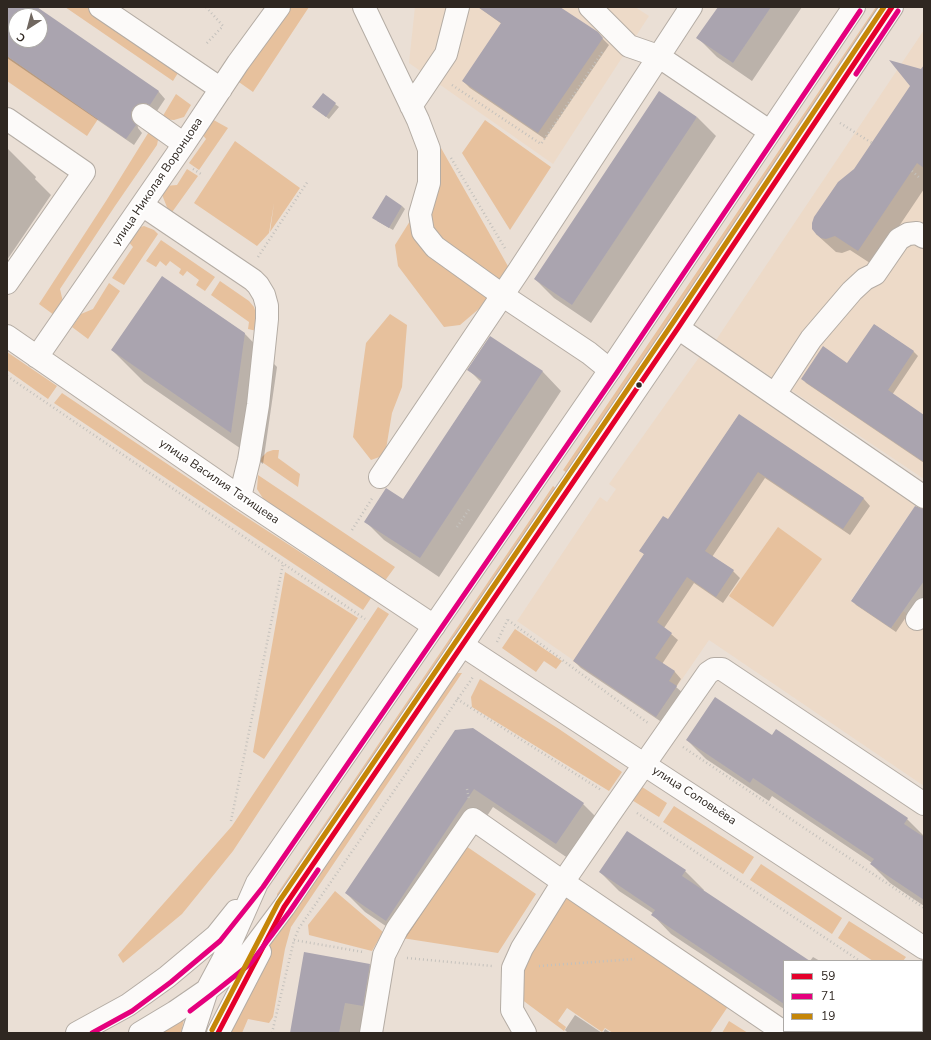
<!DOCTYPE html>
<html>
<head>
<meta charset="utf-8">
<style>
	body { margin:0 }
	#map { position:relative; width:931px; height:1040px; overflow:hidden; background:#eadfd5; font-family:"Nunito Sans",sans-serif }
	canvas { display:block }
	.frame { position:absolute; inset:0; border:8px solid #2f2721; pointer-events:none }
	.legend { position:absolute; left:783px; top:960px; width:140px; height:72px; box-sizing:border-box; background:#fff; border:1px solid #aca9a6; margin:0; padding:5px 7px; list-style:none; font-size:12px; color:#2f2721 }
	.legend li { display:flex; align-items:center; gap:8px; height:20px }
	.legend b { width:20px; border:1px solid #aca9a6 }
	.north { position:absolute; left:8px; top:8px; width:40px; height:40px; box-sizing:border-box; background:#fff; border:1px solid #aca9a6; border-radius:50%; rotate:216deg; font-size:11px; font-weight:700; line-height:16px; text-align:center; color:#2f2721 }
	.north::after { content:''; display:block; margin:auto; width:14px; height:18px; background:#706760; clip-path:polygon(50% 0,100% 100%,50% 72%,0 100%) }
</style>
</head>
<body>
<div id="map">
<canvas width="931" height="1040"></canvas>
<div class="frame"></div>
<ul class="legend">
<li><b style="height:5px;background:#e4002b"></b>59</li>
<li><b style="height:5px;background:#e5007d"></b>71</li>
<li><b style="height:5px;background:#c58608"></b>19</li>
</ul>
<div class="north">С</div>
</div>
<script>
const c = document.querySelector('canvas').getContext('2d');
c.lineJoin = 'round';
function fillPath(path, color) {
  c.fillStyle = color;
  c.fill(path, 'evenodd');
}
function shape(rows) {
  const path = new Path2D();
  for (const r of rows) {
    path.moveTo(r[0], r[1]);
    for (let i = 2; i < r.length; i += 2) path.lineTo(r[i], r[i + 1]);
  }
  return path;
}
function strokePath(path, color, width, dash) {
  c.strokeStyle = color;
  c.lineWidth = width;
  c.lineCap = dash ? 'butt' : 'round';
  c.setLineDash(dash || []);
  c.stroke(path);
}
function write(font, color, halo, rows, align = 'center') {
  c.font = font + ' "Nunito Sans",sans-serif';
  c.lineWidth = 4;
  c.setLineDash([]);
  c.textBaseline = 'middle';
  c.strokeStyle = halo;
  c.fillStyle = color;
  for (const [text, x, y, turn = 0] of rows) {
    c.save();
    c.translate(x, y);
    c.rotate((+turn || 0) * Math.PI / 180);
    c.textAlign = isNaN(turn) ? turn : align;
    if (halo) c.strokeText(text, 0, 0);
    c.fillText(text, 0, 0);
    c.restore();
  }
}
fillPath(shape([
	[415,7,635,7,649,16,553,164,409,63],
	[924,30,924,479,716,340],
	[700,356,917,503,851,600,891,628,903,611,924,625,924,786,709,640,656,717,572,661,573,660,517,621,600,497,607,502,616,489,609,484]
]), '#eddac8');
fillPath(shape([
	[65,7,92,7,181,68,173,81],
	[290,7,309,7,253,92,236,80],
	[876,7,883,7,568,474,563,470],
	[7,56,98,119,87,136,7,81],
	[176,94,191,105,184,117,174,120,161,119],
	[210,118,228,128,199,170,189,163,206,139,200,132],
	[485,120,551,167,510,230,462,153],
	[150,130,158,140,157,145,115,206,60,289,63,302,54,315,39,304,106,201],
	[235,141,300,188,270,232,274,203,269,233,257,246,194,203],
	[441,148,509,268,497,286,453,257,431,228,430,212],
	[187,169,198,176,170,215,161,192,165,186,177,185],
	[414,213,494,296,460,325,444,327,398,266,395,245,410,221],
	[144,226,154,230,158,234,124,285,112,278,133,247,127,240,138,228],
	[161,240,215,277,205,291,196,285,199,280,187,271,183,276,179,273,181,269,170,261,166,266,160,261,156,267,146,261],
	[220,281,249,301,254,307,258,320,257,331,248,329,249,322,211,295],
	[109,283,120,291,88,339,72,327,81,314,93,309],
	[390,314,407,325,402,387,392,413,385,455,371,460,353,437,366,343],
	[7,352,57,386,48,399,7,370],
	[62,393,246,517,371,598,363,610,225,518,54,403],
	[273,450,279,450,278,458,300,474,298,487,259,460,267,452],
	[258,475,395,567,384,582,271,506,264,500,257,489],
	[553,486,558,490,278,899,277,897,277,894],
	[778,527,822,559,773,627,729,596],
	[285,572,358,618,264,759,253,752],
	[378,607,389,614,233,851,182,914,123,963,118,955,232,826],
	[515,629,562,661,556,669,544,661,536,672,502,648],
	[458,673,462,673,291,927,285,949,273,1017,269,1023,248,1019,242,1033,229,1033,268,946,452,676],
	[480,679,559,729,622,772,609,791,472,707,471,697],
	[636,783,667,803,659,817,627,797],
	[674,806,754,857,743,874,663,822],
	[463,844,536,894,498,953,402,938],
	[761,864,842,918,832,934,750,880],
	[564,890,731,1002,710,1033,613,1033,605,1028,602,1032,567,1008,558,1021,566,1027,564,1031,517,996,519,975],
	[335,891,383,932,372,951,309,935,308,925],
	[849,921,906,957,903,961,873,961,838,938],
	[184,1019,181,1033,161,1033],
	[729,1021,748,1033,722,1033]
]), '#e7c19d');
fillPath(shape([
	[7,7,35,7,159,92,165,99,157,111,152,109,137,121,138,128,142,133,134,145,7,58],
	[16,16,40,16,40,40,16,40],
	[478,7,558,7,597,33,609,45,545,139,470,88,463,81,502,24],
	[719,7,802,7,752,81,717,57,698,38],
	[924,67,924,189,873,265,850,250,842,253,836,252,816,234,855,170],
	[335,104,339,107,329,119,317,110],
	[697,117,716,136,591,323,554,298,535,279],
	[7,148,36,177,35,179,51,195,7,260],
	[402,206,405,209,393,230,377,221],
	[875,325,914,352,918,356,892,395,924,416,924,463,806,383,802,378,848,365],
	[245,334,277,367,263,464,144,382,112,350],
	[490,338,543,372,561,391,439,577,384,540,366,522,403,501,481,382,469,370],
	[739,415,864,499,870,506,850,535,765,478,712,557,733,571,740,578,723,603,694,583,664,628,678,640,662,664,675,672,681,679,676,687,683,693,663,723,581,668,574,661,645,555,640,550,668,521],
	[924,514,924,602,910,611,896,632,856,605,852,600],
	[456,731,583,804,602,823,575,863,493,807,405,939,365,912,346,893],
	[772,736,907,819,924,836,924,906,890,883,871,864,872,863,772,796,769,801,706,759,687,740],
	[627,832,685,871,704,890,703,891,808,961,784,961,784,1009,671,934,653,915,654,914,619,891,600,872],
	[813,957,820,961,810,961],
	[369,965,388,984,361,1033,291,1033],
	[575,1015,602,1033,568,1033,565,1030],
	[605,1029,611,1033,603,1033],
	[829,1031,879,1031,878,1033,832,1033],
	[912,1031,921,1031,924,1033,911,1033]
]), '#0003');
fillPath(shape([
	[7,7,37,7,159,91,150,105,145,103,138,104,133,108,131,113,132,120,136,125,126,139,7,56],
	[16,16,40,16,40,40,16,40],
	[478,7,560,7,598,32,603,38,538,133,462,81,501,23],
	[718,7,771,7,733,63,696,38],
	[889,60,921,69,924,65,924,168,917,163,858,251,835,236,826,239,821,238,816,234,812,229,812,223,814,217,838,182,854,169,910,86],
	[659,91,697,117,572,305,534,279],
	[323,93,336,103,326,117,312,107],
	[386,195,402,206,389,228,372,218],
	[162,276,245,333,231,433,111,350],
	[874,324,914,351,888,390,924,415,924,462,801,379,823,346,847,363],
	[490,336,543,371,420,558,364,522,386,488,403,499,482,380,467,370],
	[739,414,864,498,843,529,758,472,705,551,734,570,716,597,687,577,657,622,672,633,655,658,675,671,669,681,677,686,656,717,573,661,644,554,639,551,663,516,668,519],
	[915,506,924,509,924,581,891,628,851,601],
	[715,697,772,735,776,729,908,818,904,824,924,837,924,900,870,864,874,859,753,778,750,783,686,740],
	[473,728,584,803,556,844,474,789,386,921,345,893,455,730],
	[627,831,686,870,682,876,810,961,784,961,784,1004,651,915,655,910,599,872],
	[304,952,370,964,363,1006,345,1003,339,1033,290,1033]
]), '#aaa4af');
const minor = shape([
	[100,7,221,89],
	[364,7,418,120,429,149,429,183,420,214,423,232,435,247,502,295,589,353,610,370],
	[590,7,629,46,658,56,769,131],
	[411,106,446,54,458,7],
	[143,115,184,144],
	[7,119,84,172,7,283],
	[142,205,253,280,258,285,264,295,267,306,267,319,258,405,249,460,240,497],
	[678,328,924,497],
	[7,336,240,497,434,626],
	[37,357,184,144,238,63,279,7],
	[775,394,811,339,852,291,865,279,875,274,899,239,908,234,917,233,924,237],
	[380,477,518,272,691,7],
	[917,619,924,609],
	[462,645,924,948],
	[922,977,924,974],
	[371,1033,384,955,397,929,473,819,563,882,785,1033],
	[525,1033,512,1010,513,968,522,948,563,882,609,815,708,673,714,669,722,669,924,804],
	[890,1033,891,1031]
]);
const major = shape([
	[77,1033,128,1005,167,977,216,936,236,911],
	[140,1033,175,1012,207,990,245,959,284,907,678,328,892,7],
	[193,1033,207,990,223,960,257,883,610,370,854,7],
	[218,1033,260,952]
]);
strokePath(minor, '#b4aca4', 24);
strokePath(major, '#b4aca4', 24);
strokePath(shape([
	[206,7,223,26,206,44],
	[452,85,541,144,603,51],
	[840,123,872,143],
	[451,158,506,250],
	[193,169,201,174],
	[912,171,921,179],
	[258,257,308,181],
	[7,376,365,619],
	[457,527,470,508],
	[352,530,373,497],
	[508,620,648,723],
	[497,642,508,619],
	[457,699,601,790],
	[683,747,924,908],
	[467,789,469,799],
	[637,813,860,961],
	[231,821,283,564],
	[294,940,363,952],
	[407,958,492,966],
	[539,966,635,959],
	[922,1002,924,1004],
	[272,1033,294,940,299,928,473,677]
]), '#c4c1bc', 2.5, [1, 3]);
strokePath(minor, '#fcfaf9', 22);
strokePath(major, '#fcfaf9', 22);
strokePath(shape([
	[218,1033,284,907,678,328,892,7]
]), '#e4002b', 5);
strokePath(shape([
	[856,74,898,11],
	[190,1011,211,995,250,964,290,911,318,870],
	[92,1033,132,1011,171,982,220,941,263,887,616,374,860,11]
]), '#e5007d', 5);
strokePath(shape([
	[212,1030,278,903,672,324,884,7]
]), '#c58608', 5);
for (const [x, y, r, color] of [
	[639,385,3.5,"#2f2721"]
]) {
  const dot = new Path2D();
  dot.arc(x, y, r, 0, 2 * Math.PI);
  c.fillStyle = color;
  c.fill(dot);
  strokePath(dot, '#fff', 1.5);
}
write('12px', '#2f2721', '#fff', [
	["улица Николая Воронцова",158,182,-56],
	["улица Василия Татищева",219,482,34],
	["улица Соловьёва",694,796,33]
]);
</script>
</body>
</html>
